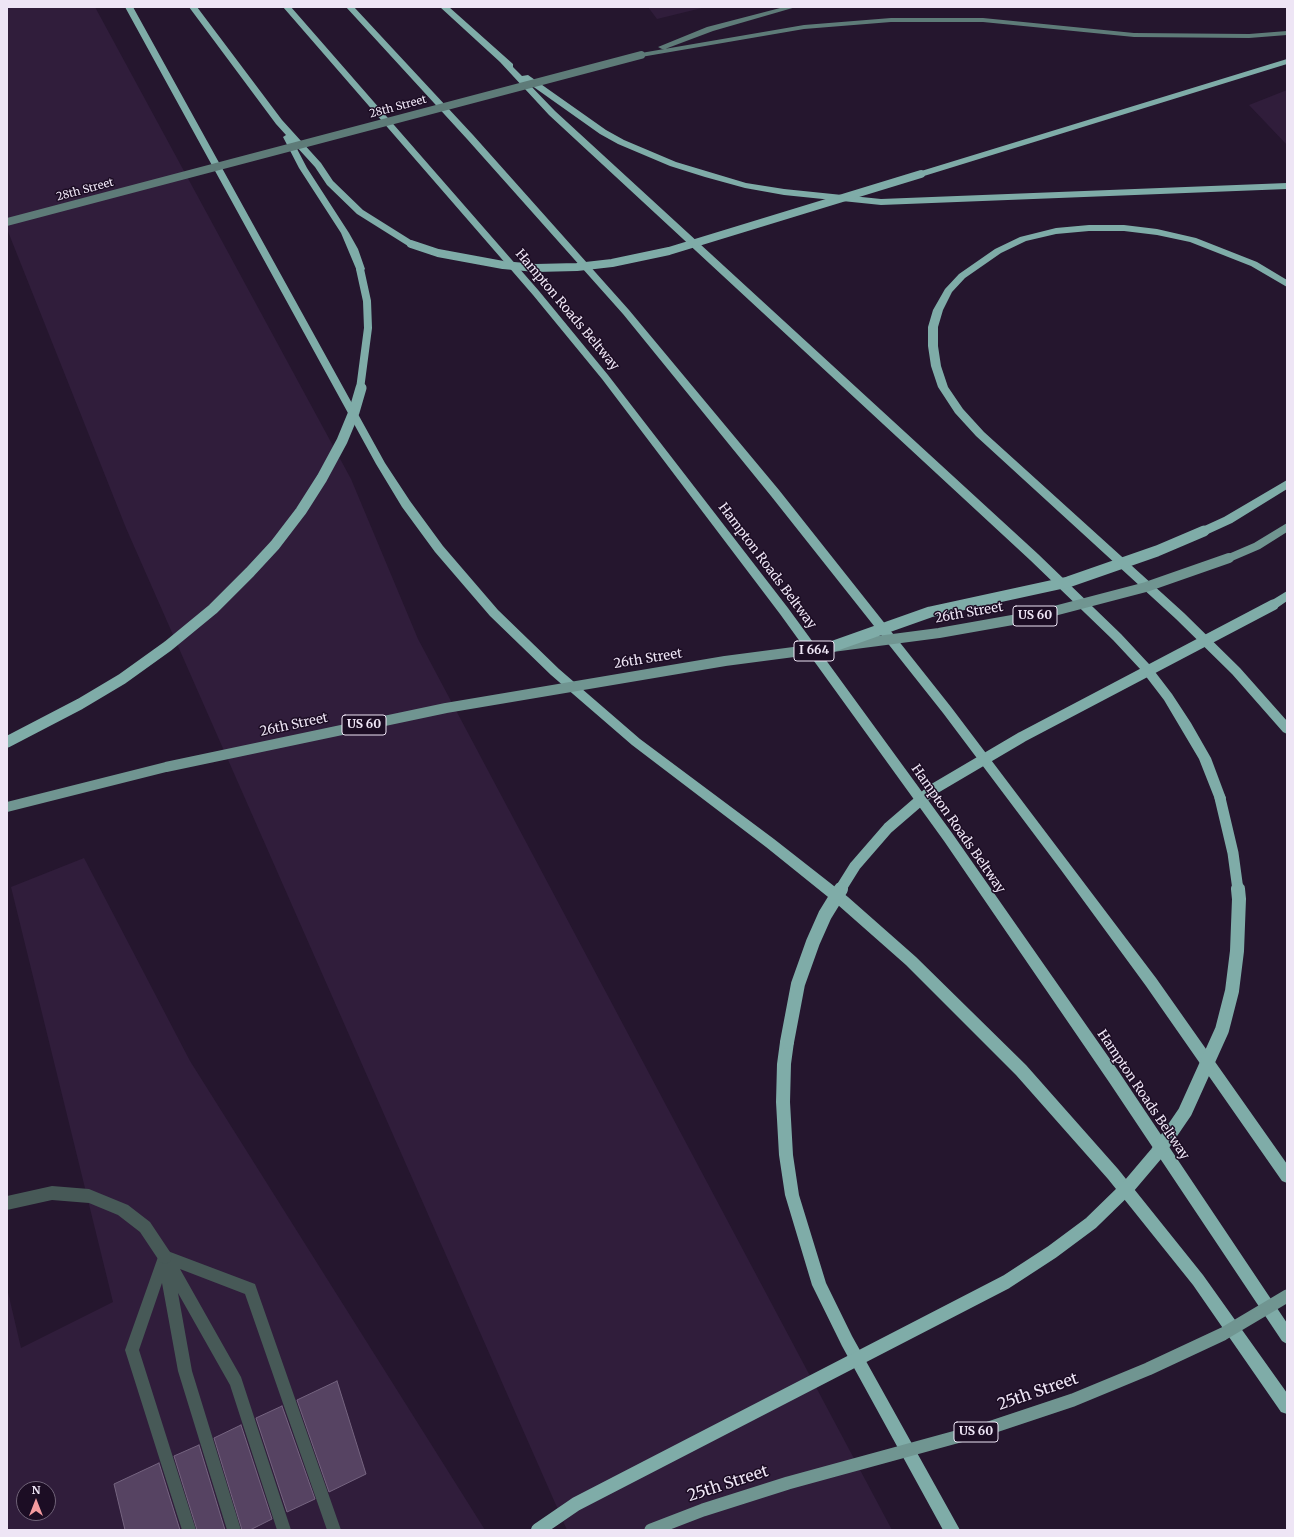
<!DOCTYPE html>
<html>
<head>
<meta charset="utf-8">
<style>
	body { margin:0 }
	#map { position:relative; width:1294px; height:1537px; overflow:hidden; background:#25162e; font-family:Merriweather,serif }
	canvas { display:block }
	.frame { position:absolute; inset:0; border:8px solid #eee5f5; pointer-events:none }
	.north { position:absolute; left:16px; top:1481px; width:40px; height:40px; box-sizing:border-box; background:#1c0d24; border:1px solid #706378; border-radius:50%; rotate:0deg; font-size:11px; font-weight:700; line-height:16px; text-align:center; color:#eee5f5 }
	.north::after { content:''; display:block; margin:auto; width:14px; height:18px; background:#f49b9f; clip-path:polygon(50% 0,100% 100%,50% 72%,0 100%) }
</style>
</head>
<body>
<div id="map">
<canvas width="1294" height="1537"></canvas>
<div class="frame"></div>
<div class="north">N</div>
</div>
<script>
const c = document.querySelector('canvas').getContext('2d');
c.lineJoin = 'round';
function fillPath(path, color) {
  c.fillStyle = color;
  c.fill(path, 'evenodd');
}
function shape(rows) {
  const path = new Path2D();
  for (const r of rows) {
    path.moveTo(r[0], r[1]);
    for (let i = 2; i < r.length; i += 2) path.lineTo(r[i], r[i + 1]);
  }
  return path;
}
function strokePath(path, color, width, dash) {
  c.strokeStyle = color;
  c.lineWidth = width;
  c.lineCap = dash ? 'butt' : 'round';
  c.setLineDash(dash || []);
  c.stroke(path);
}
function write(font, color, halo, rows, align = 'center') {
  c.font = font + ' Merriweather,serif';
  c.lineWidth = 3;
  c.setLineDash([]);
  c.textBaseline = 'middle';
  c.strokeStyle = halo;
  c.fillStyle = color;
  for (const [text, x, y, turn = 0] of rows) {
    c.save();
    c.translate(x, y);
    c.rotate((+turn || 0) * Math.PI / 180);
    c.textAlign = isNaN(turn) ? turn : align;
    if (halo) c.strokeText(text, 0, 0);
    c.fillText(text, 0, 0);
    c.restore();
  }
}
fillPath(shape([
	[7,7,95,7,351,479,418,639,892,1530,567,1530,126,528,7,229],
	[648,7,706,7,657,19],
	[1287,90,1287,145,1249,105],
	[84,858,190,1061,485,1530,7,1530,7,1288,21,1348,113,1302,11,887],
	[24,1489,48,1489,48,1513,24,1513]
]), '#301d3b');
const building = shape([
	[337,1381,366,1474,329,1492,297,1400,337,1381],
	[282,1406,315,1499,287,1512,256,1418,282,1406],
	[241,1425,272,1519,250,1530,242,1530,214,1438,241,1425],
	[199,1445,225,1530,197,1530,174,1456,199,1445],
	[159,1463,180,1530,125,1530,114,1484,159,1463]
]);
fillPath(building, '#564362');
strokePath(building, '#756480', 1);
fillPath(shape([
	[165,1250,255,1284,341,1530,327,1530,245,1294,180,1269,241,1377,291,1530,277,1530,230,1385,178,1293,192,1371,241,1530,227,1530,178,1371,162,1283,139,1350,196,1530,182,1530,125,1350,158,1257,160,1252,165,1250]
]), '#475957');
fillPath(shape([
	[52,1186,89,1189,128,1205,150,1222,170,1252,172,1257,170,1262,165,1264,160,1262,140,1232,118,1215,89,1203,52,1200,7,1210,7,1196,52,1186]
]), '#475957');
fillPath(shape([
	[784,7,796,7,713,31,665,49,662,49,658,47,707,27,784,7],
	[891,18,983,18,1134,33,1249,34,1287,31,1287,35,1249,38,1134,37,983,22,891,22,804,29,641,57,637,55,641,53,804,25,891,18]
]), '#5e7b78');
fillPath(shape([
	[1287,523,1287,532,1260,549,1232,561,1226,561,1224,558,1226,555,1254,543,1287,523]
]), '#709591');
fillPath(shape([
	[125,7,133,7,385,463,410,501,443,546,498,610,559,669,640,739,774,839,848,897,916,957,1026,1065,1118,1169,1203,1275,1287,1393,1287,1414,1281,1412,1193,1285,1108,1179,1016,1075,906,965,838,905,766,847,632,745,551,675,490,616,435,552,402,507,376,464,125,7],
	[189,7,197,7,282,120,321,163,333,181,363,210,414,242,416,244,414,246,408,246,357,214,327,185,315,167,295,145,307,168,349,233,358,249,365,269,363,271,357,271,341,233,299,168,283,137,286,135,276,124,189,7],
	[283,7,291,7,539,291,608,375,788,608,952,833,1119,1072,1287,1323,1287,1344,1282,1341,1109,1082,944,841,780,614,602,379,533,295,283,7],
	[346,7,354,7,473,135,629,310,779,490,951,707,1156,978,1287,1164,1287,1183,1282,1181,1146,986,1061,870,943,713,771,496,623,314,467,139,346,7],
	[440,7,449,7,513,64,513,67,522,76,528,75,606,130,624,140,676,162,746,183,784,189,881,199,1287,183,1287,189,881,205,784,195,745,188,705,177,670,166,618,144,600,134,528,83,555,111,1038,554,1121,634,1149,664,1172,694,1191,723,1211,758,1226,798,1224,802,1220,803,1216,802,1199,759,1164,700,1141,670,1113,640,1030,560,549,115,500,62,440,7],
	[1287,59,1287,64,924,176,918,176,917,174,918,172,1287,59],
	[1089,225,1124,225,1157,229,1196,238,1257,262,1287,280,1287,287,1251,266,1190,242,1157,235,1124,231,1089,231,1056,234,1026,241,1001,253,965,278,952,292,943,310,938,327,938,346,941,366,948,387,963,409,984,432,1184,613,1240,668,1287,721,1287,734,1283,732,1232,674,1176,619,976,436,955,413,938,387,931,366,928,346,928,327,933,310,945,289,959,274,995,249,1020,237,1056,228,1089,225],
	[1287,480,1287,489,1232,523,1208,534,1200,534,1199,531,1200,528,1224,517,1287,480],
	[1287,591,1287,601,1277,608,1273,609,1269,608,1267,605,1269,602,1287,591],
	[787,1036,792,1038,794,1042,791,1064,790,1102,793,1155,799,1195,826,1283,852,1336,960,1530,943,1530,842,1346,812,1285,785,1195,779,1155,776,1102,777,1064,780,1042,782,1038,787,1036]
]), '#7faca8');
strokePath(shape([
	[7,222,641,55]
]), '#5e7b78', 8);
strokePath(shape([
	[7,807,166,767,446,708,725,661,939,633,1035,616,1146,587,1229,558]
]), '#709591', 10);
strokePath(shape([
	[651,1530,703,1510,788,1483,989,1428,1073,1400,1148,1369,1223,1334,1287,1296]
]), '#709591', 13);
strokePath(shape([
	[411,244,438,253,503,265,536,268,577,267,612,263,669,251,921,174],
	[360,269,367,301,368,328,360,389]
]), '#7faca8', 8);
strokePath(shape([
	[834,646,930,612,1068,582,1157,551,1204,531],
	[7,742,80,704,122,679,168,646,213,609,250,572,275,545,301,511,322,478,342,441,354,412,361,388],
	[1220,798,1233,853,1238,890],
	[840,890,855,866,888,828,932,790,1022,737,1273,605]
]), '#7faca8', 11);
strokePath(shape([
	[787,1042,798,984,813,942,825,915,841,889],
	[538,1530,576,1504,1006,1282,1052,1252,1091,1223,1129,1186,1157,1153,1185,1112,1222,1030,1232,991,1237,951,1239,899,1238,889]
]), '#7faca8', 14);
write('11px', '#eee5f5', '#1c0d24', [
	["28th Street",398,107,-15],
	["28th Street",85,190,-15]
]);
for (const [x, y, w] of [
	[1035,616,44],
	[814,651,40],
	[364,725,44],
	[976,1432,44]
]) {
  const box = new Path2D();
  box.roundRect(x - w / 2, y - 10, w, 20, 3);
  c.fillStyle = '#1c0d24';
  c.fill(box);
  strokePath(box, '#eee5f5', 1);
}
write('bold 12px', '#eee5f5', null, [
	["US 60",1035,616],
	["I 664",814,651],
	["US 60",364,725],
	["US 60",976,1432]
]);
write('13px', '#eee5f5', '#1c0d24', [
	["Hampton Roads Beltway",567,310,50],
	["Hampton Roads Beltway",767,566,53],
	["26th Street",969,613,-10],
	["26th Street",648,659,-9],
	["26th Street",294,725,-12],
	["Hampton Roads Beltway",958,829,55],
	["Hampton Roads Beltway",1143,1095,56]
]);
write('16px', '#eee5f5', '#1c0d24', [
	["25th Street",1038,1392,-19],
	["25th Street",728,1484,-18]
]);
</script>
</body>
</html>
